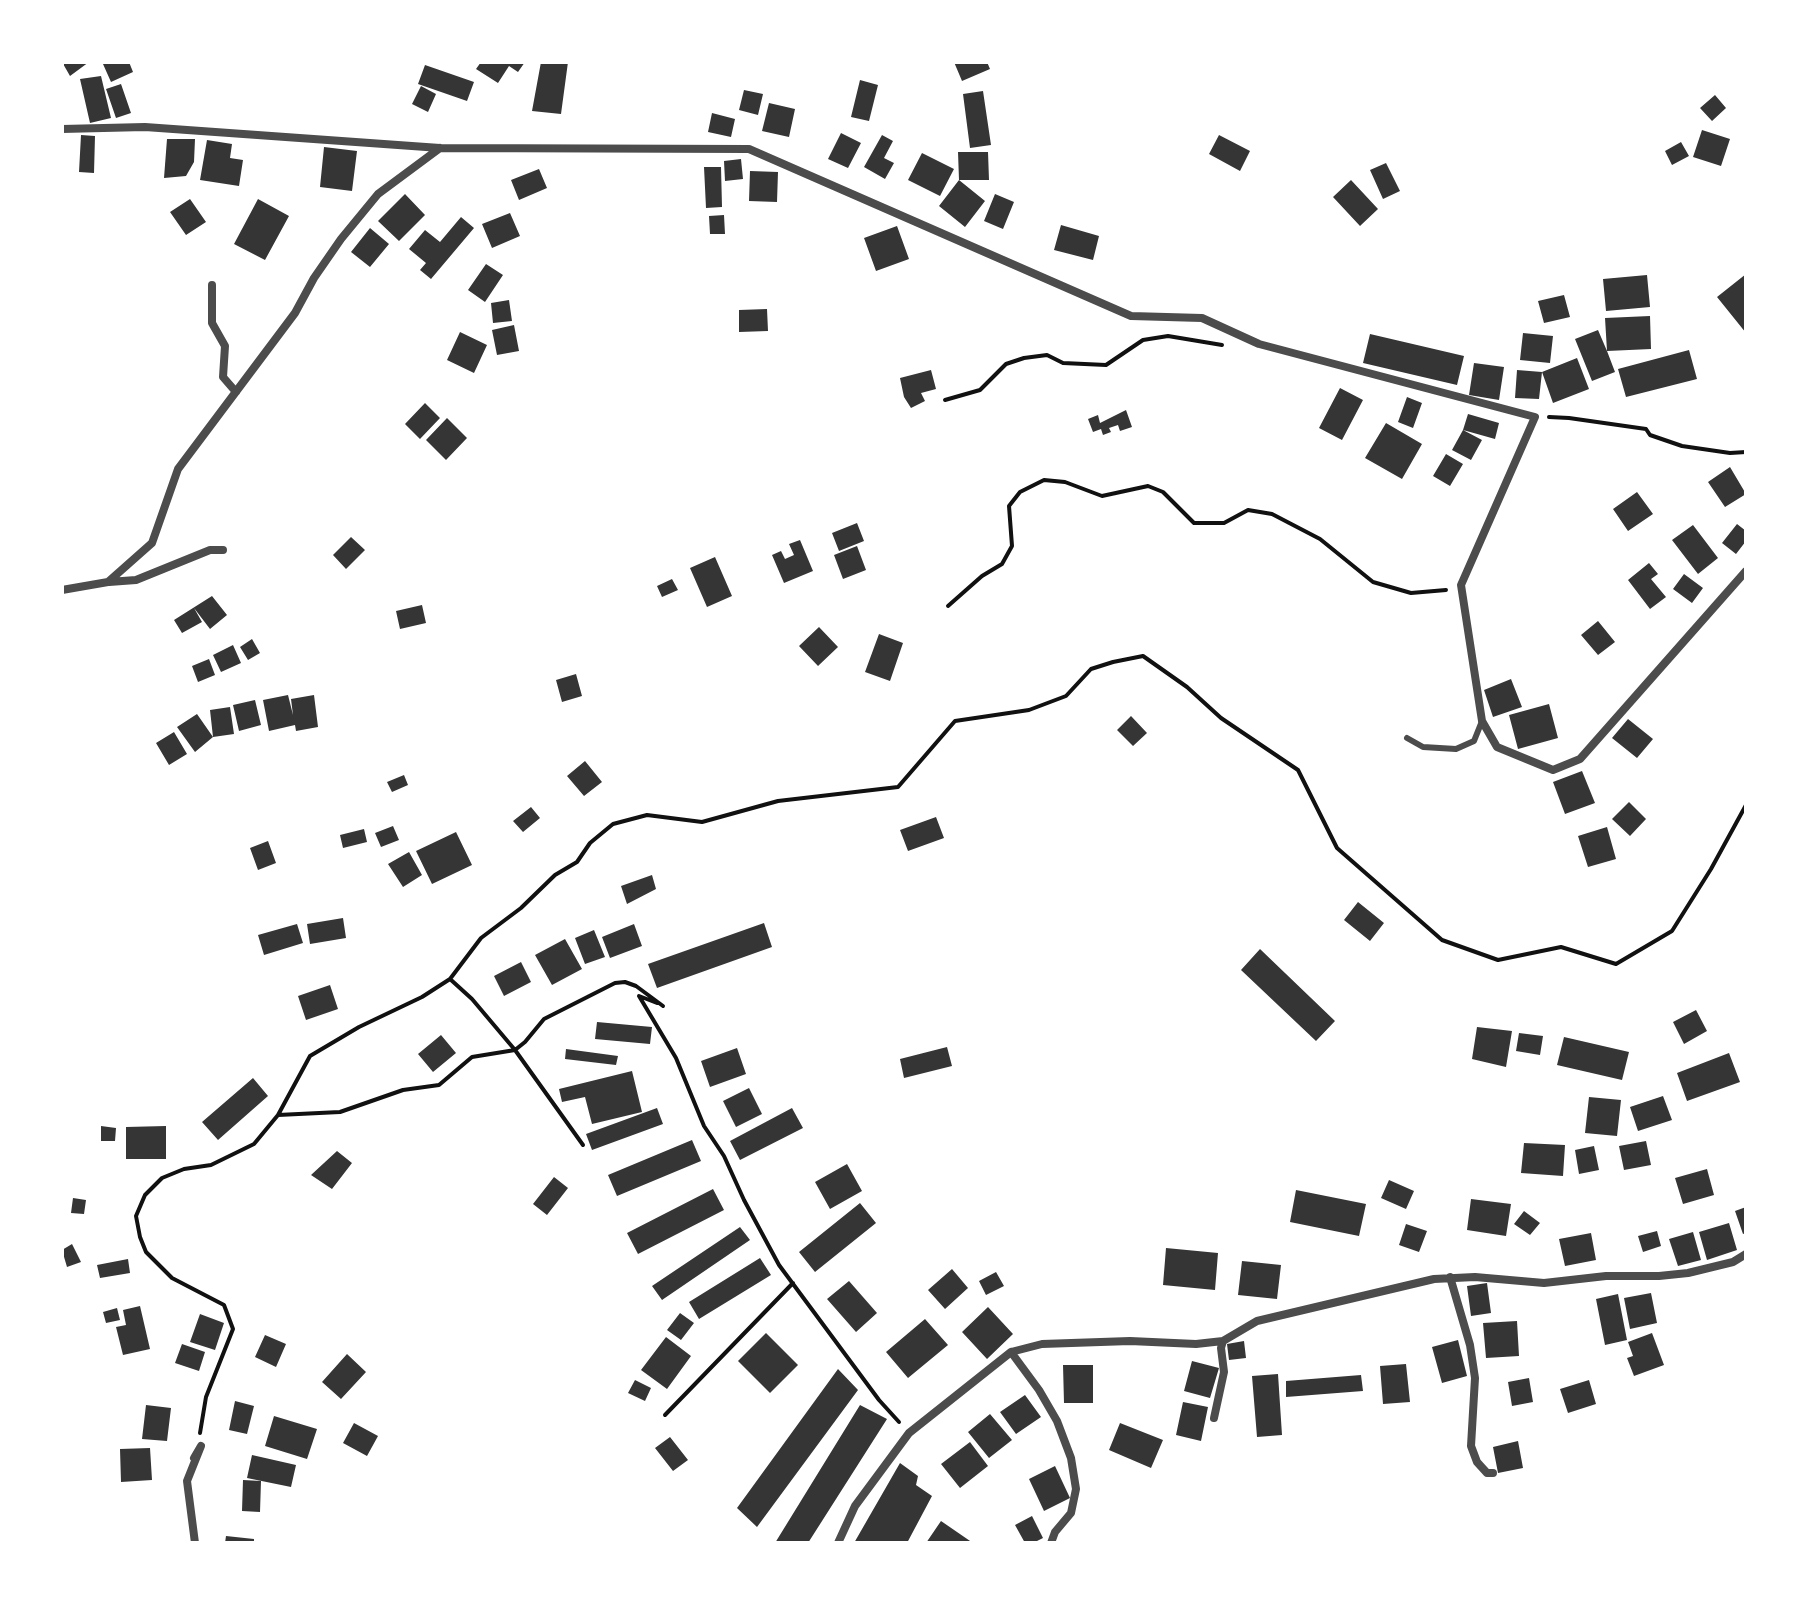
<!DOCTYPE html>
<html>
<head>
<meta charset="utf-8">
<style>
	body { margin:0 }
	#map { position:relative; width:1808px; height:1605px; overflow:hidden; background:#fff; font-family:"PT Sans",sans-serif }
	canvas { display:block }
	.frame { position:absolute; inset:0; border:64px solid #fff; pointer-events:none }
</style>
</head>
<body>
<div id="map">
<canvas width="1808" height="1605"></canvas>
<div class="frame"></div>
</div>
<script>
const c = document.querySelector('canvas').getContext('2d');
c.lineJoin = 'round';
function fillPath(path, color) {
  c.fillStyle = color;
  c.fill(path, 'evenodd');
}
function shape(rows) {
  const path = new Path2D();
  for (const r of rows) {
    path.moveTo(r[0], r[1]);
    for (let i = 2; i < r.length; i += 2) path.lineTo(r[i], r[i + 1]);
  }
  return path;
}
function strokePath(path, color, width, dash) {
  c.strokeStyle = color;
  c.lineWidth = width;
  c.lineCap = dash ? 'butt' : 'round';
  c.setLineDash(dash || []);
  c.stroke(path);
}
fillPath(shape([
	[62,62,89,62,70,76],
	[108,62,129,62,133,72,111,82,103,64],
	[481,62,525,62,518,72,509,66,498,83,476,69],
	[541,62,568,62,561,114,532,111],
	[954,62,987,62,990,69,962,81],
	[425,65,474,82,467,101,418,84],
	[101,76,111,118,90,123,80,79],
	[860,80,878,85,869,121,851,117],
	[121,84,131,113,116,118,106,89],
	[421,86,436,94,428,112,412,104],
	[744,90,763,94,758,115,739,110],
	[983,91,991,145,970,148,963,94],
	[1715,95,1726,108,1712,121,1700,108],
	[769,103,795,109,789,137,762,131],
	[712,113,735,119,731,137,708,132],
	[1702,130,1730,139,1721,166,1693,157],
	[841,133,861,143,848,168,828,159],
	[81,135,95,136,94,173,79,172],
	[882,135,893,141,884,158,894,163,885,179,864,167],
	[1219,135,1250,151,1240,171,1209,154],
	[167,139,195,139,194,162,186,176,164,178],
	[207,140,232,144,230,158,243,160,239,186,200,180],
	[1681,142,1689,156,1672,165,1665,151],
	[324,147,357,151,352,191,320,187],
	[958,152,988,152,989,180,959,180],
	[922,153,954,169,940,196,908,180],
	[741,159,743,179,725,181,724,161],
	[1386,163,1400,191,1383,199,1370,170],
	[704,167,721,167,722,207,706,208],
	[539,169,547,188,519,200,511,180],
	[750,171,778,172,777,202,749,201],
	[959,180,985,201,965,227,939,206],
	[1351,180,1378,209,1360,226,1333,197],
	[405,194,425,215,399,241,378,221],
	[995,194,1014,202,1003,229,984,221],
	[190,199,206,222,186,235,170,212],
	[258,199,289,216,265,260,234,244],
	[510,213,520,236,492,248,482,224],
	[724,215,725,234,710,234,709,216],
	[461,217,474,228,431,279,420,270,426,263,409,249,425,230,440,242],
	[1061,225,1099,236,1093,260,1054,250],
	[897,226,909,259,876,271,864,238],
	[370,228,389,244,370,267,351,252],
	[486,264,503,275,485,302,468,290],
	[1746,274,1746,333,1717,297],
	[1647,275,1650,307,1606,311,1603,279],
	[1564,295,1570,317,1544,323,1538,301],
	[509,300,512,321,493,323,491,303],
	[767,309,768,331,739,332,739,310],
	[1650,316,1651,349,1607,351,1615,372,1592,381,1575,339,1598,330,1607,351,1605,318],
	[514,325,519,351,497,355,492,330],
	[460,332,487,345,474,373,447,360],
	[1523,333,1553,336,1550,363,1520,360],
	[1370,334,1464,356,1457,385,1363,363],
	[1689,350,1697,379,1626,397,1618,369],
	[1577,358,1589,389,1553,403,1542,372],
	[1474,363,1504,367,1499,400,1469,395],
	[931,370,936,389,921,393,925,401,911,408,904,397,900,378],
	[1517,370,1542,372,1539,399,1515,398],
	[1340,388,1363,400,1342,440,1319,428],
	[1407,397,1422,403,1413,428,1398,422],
	[425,403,440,418,420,439,405,424],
	[1126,410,1132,427,1120,431,1118,425,1109,428,1111,432,1103,435,1101,429,1093,432,1088,419,1098,415,1100,423],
	[1468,414,1499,423,1495,439,1463,430],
	[447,418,467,438,446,460,426,440],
	[1386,423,1422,444,1402,479,1365,458],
	[1463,430,1482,440,1471,460,1452,450],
	[1446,454,1463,464,1450,486,1433,476],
	[1730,467,1746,494,1725,507,1708,482],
	[1637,492,1653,514,1628,531,1613,509],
	[857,523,864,541,839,551,832,533],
	[1737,524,1746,531,1746,541,1736,554,1722,543],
	[1693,525,1718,558,1698,574,1672,540],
	[351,537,365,550,346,569,333,555],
	[800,540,813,571,784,583,772,555,781,551,785,559,794,555,789,544],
	[857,546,866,570,843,579,834,555],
	[715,557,732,596,707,607,690,568],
	[1649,563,1658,574,1651,579,1666,597,1650,609,1628,580],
	[1684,574,1703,588,1692,603,1673,589],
	[672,579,678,590,662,597,657,586],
	[212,596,227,615,210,629,194,608,202,622,182,633,174,620],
	[422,605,426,623,400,629,396,611],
	[1598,621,1615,642,1598,655,1581,635],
	[819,627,838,647,818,666,799,646],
	[879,634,903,643,890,681,865,672],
	[252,639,260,653,248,660,240,647],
	[233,645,241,663,221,672,213,655],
	[209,659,215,675,198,682,192,666],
	[576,674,582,696,562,702,556,680],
	[1511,679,1522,707,1493,717,1484,690],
	[288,695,293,715,291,699,314,695,318,727,296,731,295,725,269,731,263,700],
	[255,700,261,725,239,731,233,705],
	[1549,704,1558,738,1518,749,1509,715],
	[230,707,234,734,213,737,195,752,177,727,197,714,213,737,210,710],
	[1131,716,1147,733,1133,746,1117,730],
	[1628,719,1653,739,1637,758,1612,738],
	[174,732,187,754,169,765,156,743],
	[585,761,602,782,584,796,567,776],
	[1582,771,1595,803,1565,814,1553,782],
	[404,775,408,785,392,792,387,782],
	[1629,802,1646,819,1630,836,1612,819],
	[531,807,540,818,523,832,513,821],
	[936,817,944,838,908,851,900,830],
	[393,826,399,840,381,847,375,833],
	[1607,827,1616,859,1588,867,1578,836],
	[364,829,367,842,343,848,340,835],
	[456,832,472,865,432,884,416,851],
	[268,841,276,863,258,870,250,848],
	[409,852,422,875,403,887,388,864],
	[652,875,656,889,627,904,621,886],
	[1358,902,1384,923,1370,941,1344,920],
	[343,918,346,938,310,944,307,924],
	[764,923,772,947,657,988,648,964],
	[297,924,303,943,264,955,258,935],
	[634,924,642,946,610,958,602,937],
	[594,930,605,957,585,964,575,938],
	[565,939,582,969,552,985,535,955],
	[1260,949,1335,1021,1316,1041,1241,970],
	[521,962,531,982,504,996,494,976],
	[330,985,338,1009,306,1020,298,996],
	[1696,1010,1707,1031,1684,1044,1673,1022],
	[597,1022,652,1027,650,1044,595,1039],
	[1477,1027,1512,1031,1506,1067,1472,1059],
	[1519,1033,1543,1036,1540,1055,1516,1051],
	[441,1035,456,1053,433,1072,418,1054],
	[1564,1037,1629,1052,1622,1080,1557,1065],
	[947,1047,952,1066,904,1078,900,1059],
	[737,1048,746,1074,710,1087,701,1061],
	[566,1049,618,1056,616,1065,565,1059],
	[1729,1053,1740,1082,1687,1101,1677,1073],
	[632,1071,642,1112,592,1124,585,1097,562,1102,559,1089],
	[253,1078,268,1096,218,1140,202,1122],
	[749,1088,762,1114,736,1127,723,1101],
	[1663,1096,1672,1120,1638,1131,1630,1107],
	[1589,1097,1621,1100,1617,1136,1585,1133],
	[657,1108,663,1124,592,1150,586,1134],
	[792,1108,803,1128,740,1160,730,1141],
	[101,1126,116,1128,115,1141,101,1141],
	[166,1126,166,1159,126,1159,126,1127],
	[692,1140,701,1161,617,1196,608,1175],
	[1646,1141,1651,1165,1624,1170,1619,1146],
	[1524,1143,1565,1145,1563,1176,1521,1173],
	[1594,1146,1599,1170,1579,1174,1575,1150],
	[337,1151,352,1163,332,1189,311,1175],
	[847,1164,862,1191,830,1209,815,1182],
	[1707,1169,1714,1195,1683,1204,1675,1178],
	[554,1177,568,1188,547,1215,533,1204],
	[1389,1180,1414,1191,1406,1209,1381,1198],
	[713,1189,724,1210,638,1254,627,1233],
	[1296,1190,1366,1204,1359,1236,1290,1222],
	[73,1198,86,1200,84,1214,71,1213],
	[1471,1199,1511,1204,1506,1236,1467,1230],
	[860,1203,876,1223,815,1272,799,1252],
	[1746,1207,1746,1233,1743,1234,1735,1211],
	[1524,1211,1540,1223,1530,1235,1514,1224],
	[1729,1223,1737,1250,1707,1260,1699,1232],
	[1406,1224,1427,1231,1419,1252,1399,1245],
	[740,1227,750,1240,662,1300,652,1286],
	[1657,1231,1661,1246,1643,1252,1638,1236],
	[1693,1232,1701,1260,1678,1266,1669,1239],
	[1591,1233,1596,1260,1565,1266,1559,1239],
	[72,1244,81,1262,67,1267,62,1250],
	[1166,1248,1218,1253,1215,1290,1163,1285],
	[760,1258,771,1275,699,1319,689,1302],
	[128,1259,130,1273,100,1278,97,1265],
	[1242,1261,1281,1265,1277,1299,1238,1295],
	[952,1269,968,1288,945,1309,928,1290],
	[996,1272,1004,1286,986,1295,979,1281],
	[849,1281,877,1313,856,1332,827,1299],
	[1487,1283,1491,1313,1471,1316,1467,1286],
	[1651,1293,1657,1323,1630,1329,1624,1298],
	[1618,1294,1627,1340,1605,1345,1596,1299],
	[140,1306,150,1349,123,1355,116,1327,126,1325,123,1310],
	[988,1307,1013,1334,987,1359,962,1332],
	[117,1308,120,1320,106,1323,103,1312],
	[680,1313,694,1323,681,1340,667,1330],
	[200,1314,224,1323,215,1350,190,1342],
	[925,1319,948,1345,908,1378,886,1352],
	[1517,1321,1519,1356,1486,1358,1483,1323],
	[766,1333,798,1365,770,1393,738,1361],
	[1652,1333,1664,1365,1634,1376,1627,1358,1633,1356,1628,1342],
	[265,1335,286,1344,276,1367,255,1357],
	[666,1337,691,1356,667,1389,641,1370],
	[1458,1340,1467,1376,1442,1383,1432,1347],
	[1244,1341,1246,1358,1229,1360,1227,1344],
	[182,1344,205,1352,199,1371,175,1363],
	[347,1354,366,1372,341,1399,322,1382],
	[1192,1361,1219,1368,1210,1398,1184,1391],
	[1406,1364,1410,1402,1383,1404,1380,1366],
	[1063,1365,1093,1365,1093,1403,1064,1403],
	[838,1369,858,1390,757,1527,737,1508],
	[1278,1374,1282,1435,1257,1437,1252,1376],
	[1361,1375,1363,1391,1286,1397,1286,1381],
	[1529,1378,1533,1402,1512,1406,1508,1382],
	[635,1380,651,1388,645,1401,628,1393],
	[1589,1380,1596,1404,1568,1413,1560,1389],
	[1025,1395,1041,1417,1016,1434,1000,1412],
	[235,1401,254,1406,247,1434,229,1430],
	[1183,1402,1208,1407,1201,1441,1176,1435],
	[146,1405,171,1408,167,1441,142,1439],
	[860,1405,887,1419,808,1543,775,1543],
	[990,1414,1012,1440,989,1458,968,1432],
	[274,1416,317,1429,307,1459,265,1446],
	[354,1423,378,1436,367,1456,343,1443],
	[1120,1423,1163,1440,1151,1468,1109,1450],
	[670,1437,688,1460,673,1471,655,1448],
	[1518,1441,1523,1468,1498,1473,1493,1447],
	[970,1442,988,1466,960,1488,941,1464],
	[150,1448,152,1480,121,1482,120,1449],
	[252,1455,296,1465,291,1487,247,1478],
	[900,1463,918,1476,916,1485,932,1496,907,1543,854,1543],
	[1055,1466,1070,1498,1044,1511,1029,1479],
	[243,1480,261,1481,260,1512,242,1511],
	[1032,1516,1043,1538,1033,1543,1025,1543,1015,1525],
	[941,1521,973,1543,926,1543],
	[226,1536,254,1539,254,1543,225,1543]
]), '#353535');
strokePath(shape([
	[945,400,980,390,1006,364,1024,358,1047,355,1063,363,1106,365,1143,340,1168,336,1222,345],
	[1549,417,1569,418,1646,429,1650,435,1682,446,1730,453,1746,452],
	[948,606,982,576,1002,564,1012,546,1009,506,1020,492,1044,480,1065,482,1102,496,1148,486,1163,492,1194,523,1224,523,1248,510,1272,514,1320,539,1373,582,1411,593,1446,590],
	[450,979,472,999,515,1050,583,1145],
	[657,1003,639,996,676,1058,704,1126,724,1156,744,1200,779,1265,879,1400,899,1422],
	[278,1115,310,1056,359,1027,422,997,450,979,481,938,521,908,555,875,577,862,590,843,613,824,647,815,702,822,778,801,898,787,955,721,1029,710,1066,696,1091,669,1113,662,1143,656,1187,687,1221,718,1298,770,1337,848,1442,940,1498,960,1561,947,1616,964,1672,931,1711,869,1746,805],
	[665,1415,793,1283],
	[200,1433,206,1397,233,1329,224,1305,172,1278,146,1252,140,1237,136,1216,145,1195,162,1178,184,1169,211,1165,254,1144,278,1115,340,1112,403,1090,439,1085,472,1057,515,1050,525,1042,544,1019,615,983,625,982,636,986,663,1006]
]), '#111', 4);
strokePath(shape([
	[1407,738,1423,747,1456,749,1474,741,1482,721]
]), '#4c4c4c', 6);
strokePath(shape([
	[62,129,145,127,440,148,749,149,1131,316,1202,318,1259,344,1535,417,1461,585,1482,721,1497,747,1553,770,1580,759,1746,571],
	[212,285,212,323,225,346,223,377,236,392],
	[109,582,136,580,210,550,223,550],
	[62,590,108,582,152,543,178,469,295,313,314,278,341,239,378,194,440,148],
	[1450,1277,1470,1345,1475,1378,1471,1446,1477,1462,1487,1473,1493,1473],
	[1011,1352,1039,1390,1057,1421,1071,1458,1076,1489,1071,1513,1055,1532,1051,1543],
	[1214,1418,1224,1372,1221,1348,1223,1341],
	[194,1458,201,1446,187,1481,195,1543],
	[838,1543,855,1506,909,1433,1011,1352,1042,1344,1130,1341,1196,1344,1223,1341,1257,1321,1434,1279,1475,1277,1544,1283,1606,1276,1659,1276,1688,1273,1733,1262,1746,1254]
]), '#4c4c4c', 8);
</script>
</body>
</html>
